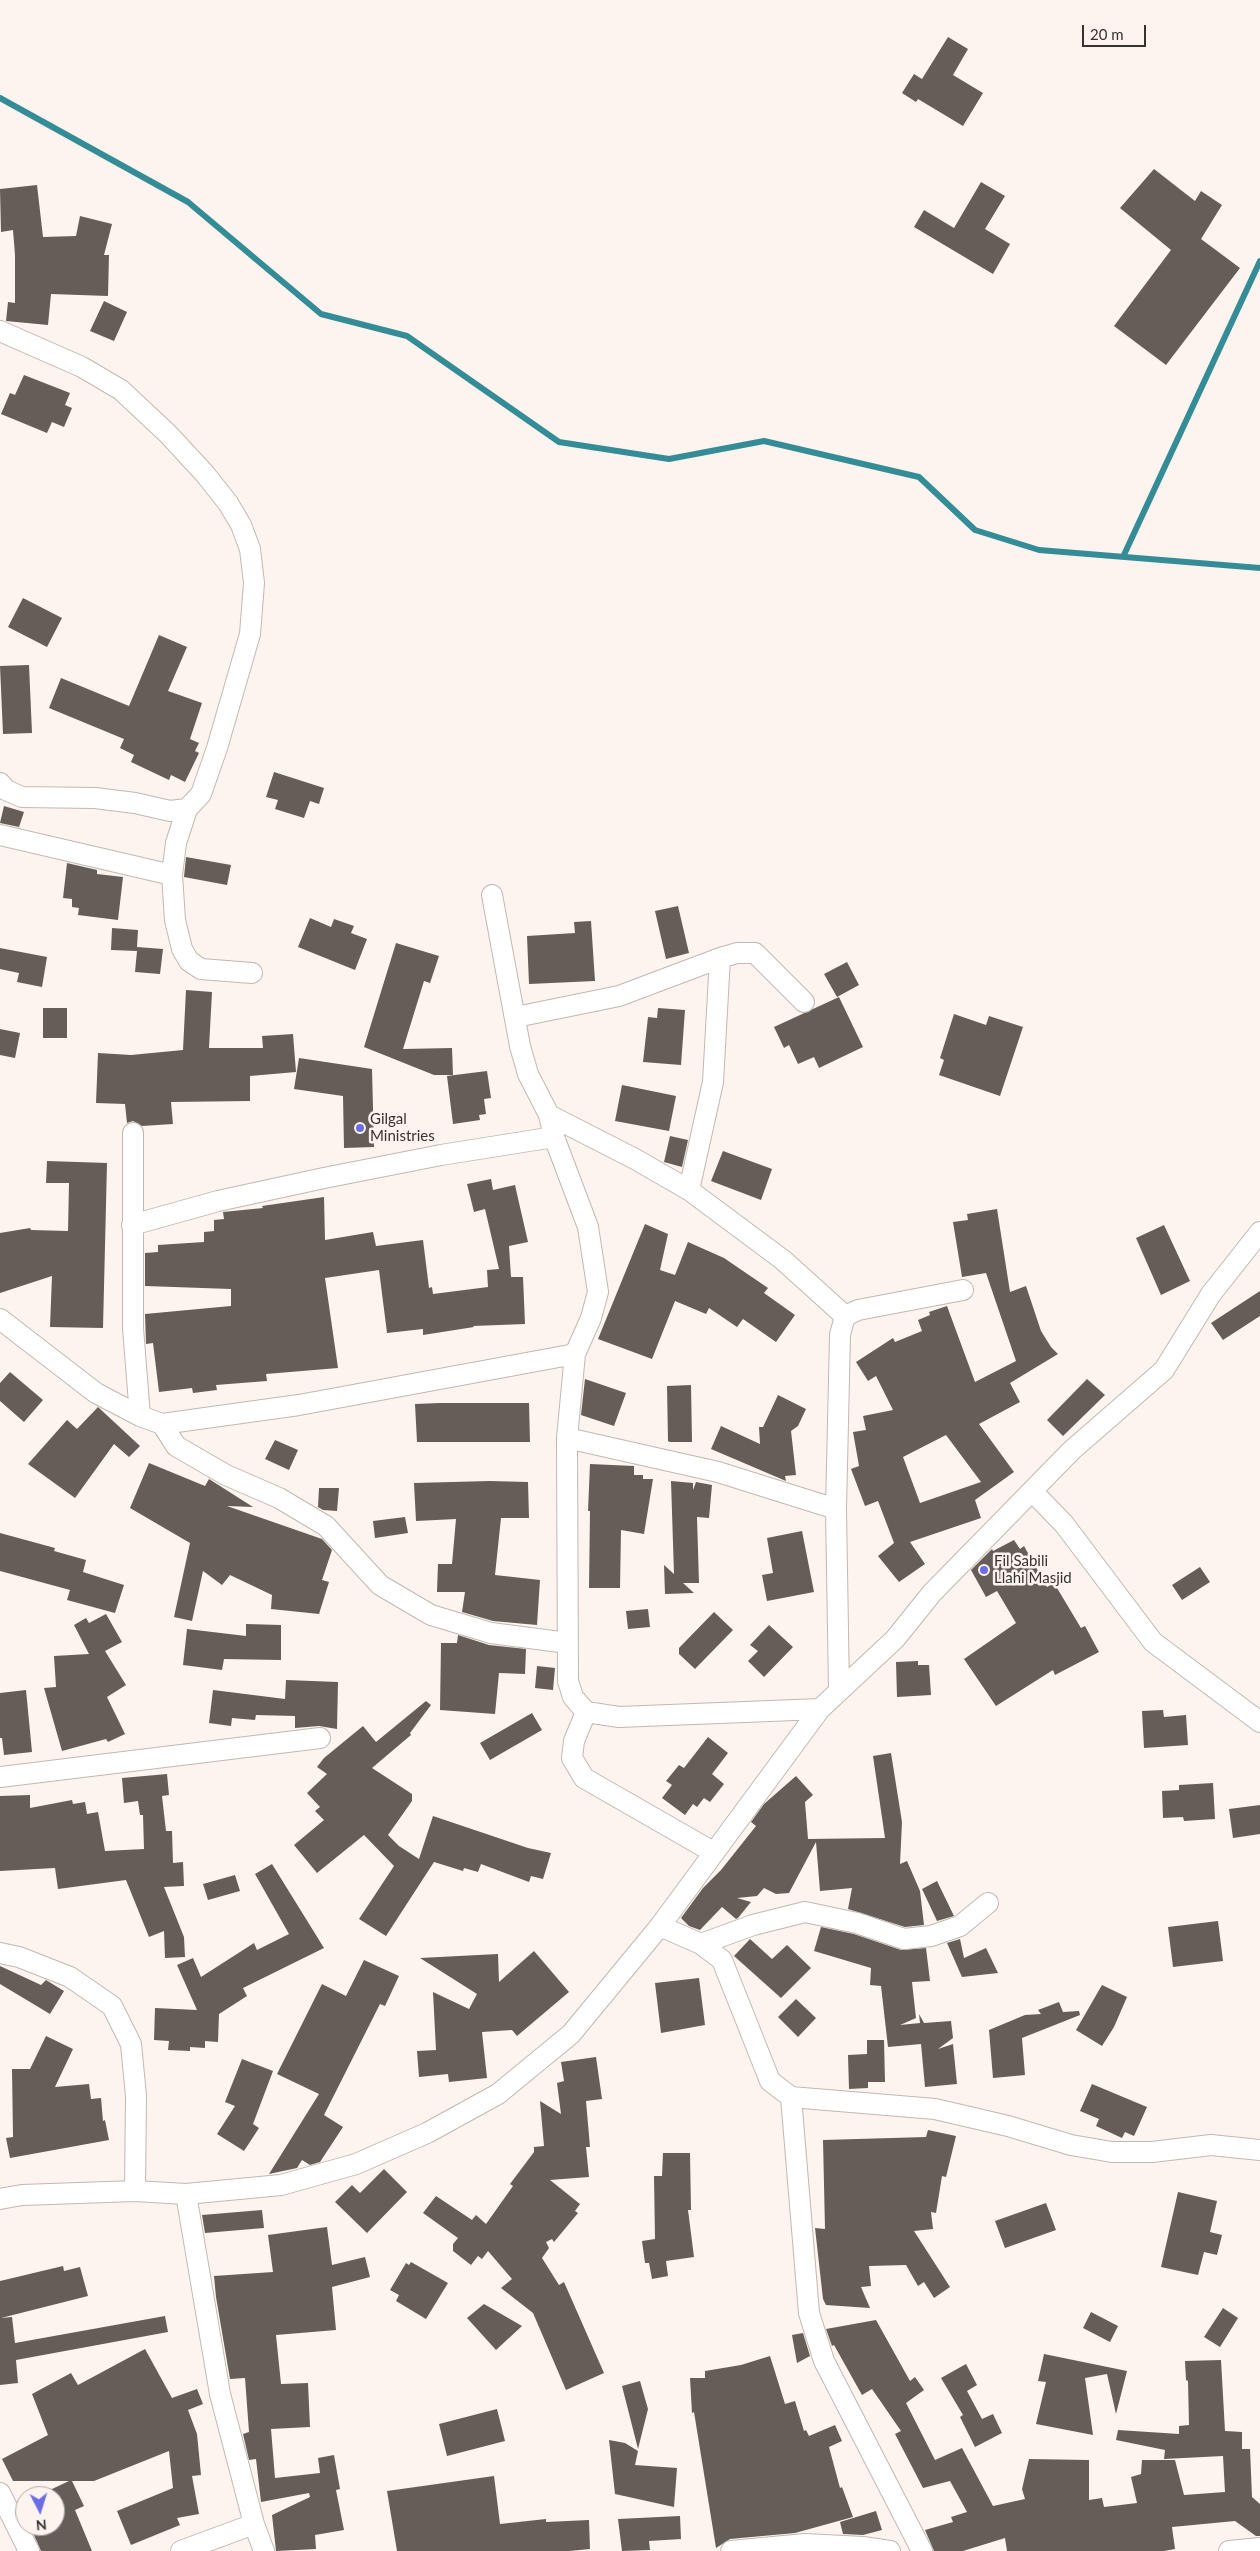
<!DOCTYPE html>
<html>
<head>
<meta charset="utf-8">
<style>
	body { margin:0 }
	#map { position:relative; width:1260px; height:2551px; overflow:hidden; background:#fdf4ef; font-family:Lato,sans-serif }
	canvas { display:block }
	.north { position:absolute; left:15px; top:2486px; width:50px; height:50px; box-sizing:border-box; background:#fdf4ef; border:1px solid #ada6a3; border-radius:50%; rotate:175deg; font-size:14px; font-weight:700; line-height:20px; text-align:center; color:#363230 }
	.north::after { content:''; display:block; margin:auto; width:18px; height:22px; background:#6c6de6; clip-path:polygon(50% 0,100% 100%,50% 72%,0 100%) }
	.scale { position:absolute; left:1082px; top:25px; width:64px; height:22px; box-sizing:border-box; border:2px solid #363230; border-top:0; padding-left:6px; font-size:15px; line-height:18px; white-space:nowrap; color:#363230; -webkit-text-stroke:4px #fdf4ef; paint-order:stroke }
</style>
</head>
<body>
<div id="map">
<canvas width="1260" height="2551"></canvas>
<div class="north">N</div>
<div class="scale">20 m</div>
</div>
<script>
const c = document.querySelector('canvas').getContext('2d');
c.lineJoin = 'round';
function shape(rows) {
  const path = new Path2D();
  for (const r of rows) {
    path.moveTo(r[0], r[1]);
    for (let i = 2; i < r.length; i += 2) path.lineTo(r[i], r[i + 1]);
  }
  return path;
}
function strokePath(path, color, width, dash) {
  c.strokeStyle = color;
  c.lineWidth = width;
  c.lineCap = dash ? 'butt' : 'round';
  c.setLineDash(dash || []);
  c.stroke(path);
}
function fillPath(path, color) {
  c.fillStyle = color;
  c.fill(path, 'evenodd');
}
function write(font, color, halo, rows, align = 'center') {
  c.font = font + ' Lato,sans-serif';
  c.lineWidth = 5;
  c.setLineDash([]);
  c.textBaseline = 'middle';
  c.strokeStyle = halo;
  c.fillStyle = color;
  for (const [text, x, y, turn = 0] of rows) {
    c.save();
    c.translate(x, y);
    c.rotate((+turn || 0) * Math.PI / 180);
    c.textAlign = isNaN(turn) ? turn : align;
    if (halo) c.strokeText(text, 0, 0);
    c.fillText(text, 0, 0);
    c.restore();
  }
}
strokePath(shape([
	[0,98,188,202,321,314,407,336,559,442,669,459,764,441,919,477,975,530,1039,550,1260,568],
	[1123,557,1260,261]
]), '#348c96', 6);
fillPath(shape([
	[948,37,968,49,953,75,983,93,963,126,918,99,916,102,902,93,914,74,922,79],
	[1154,169,1195,201,1201,191,1222,205,1201,239,1240,268,1166,365,1114,326,1171,250,1120,208],
	[981,182,1005,196,985,229,1010,244,993,274,914,227,924,210,954,228],
	[37,185,43,237,76,236,80,216,112,224,104,255,109,255,108,296,51,294,48,325,6,321,8,302,15,303,15,255,13,230,1,232,0,189],
	[104,301,127,312,114,341,90,331],
	[24,375,70,393,65,405,72,408,64,427,52,422,47,433,1,414,10,393,15,395],
	[23,598,62,618,47,647,8,627],
	[159,635,187,647,168,691,202,703,190,739,199,743,195,751,199,753,185,782,171,775,169,780,131,762,134,755,120,748,124,739,49,708,61,678,129,706],
	[29,665,32,733,3,734,0,666],
	[274,772,324,788,319,804,310,801,304,818,275,809,278,800,266,797],
	[4,806,24,812,19,827,0,823],
	[186,857,231,865,227,885,184,877],
	[67,863,97,870,97,874,123,877,118,920,78,915,79,908,72,907,72,899,63,898],
	[678,906,689,953,666,959,655,911],
	[310,918,331,927,334,919,354,926,351,933,367,939,355,970,298,947],
	[591,921,595,981,529,984,527,936,575,933,574,922],
	[112,928,138,930,137,947,163,949,160,974,135,972,137,951,111,950],
	[396,943,439,956,430,983,424,981,403,1049,452,1048,453,1075,434,1075,364,1047],
	[0,948,47,957,42,987,17,982,19,973,0,969],
	[847,962,859,985,837,997,824,974],
	[186,990,212,992,209,1048,263,1048,262,1036,293,1034,296,1072,250,1076,250,1101,171,1102,173,1124,142,1126,133,1121,127,1123,125,1104,96,1103,98,1053,131,1055,183,1050],
	[839,997,863,1047,819,1068,814,1057,798,1064,789,1045,784,1048,774,1027],
	[43,1008,67,1008,67,1038,43,1038],
	[658,1008,685,1010,681,1065,643,1062,648,1017,657,1018],
	[954,1014,986,1025,989,1016,1023,1027,1000,1096,939,1075,944,1060,940,1058],
	[0,1029,20,1033,15,1058,0,1055],
	[299,1058,372,1069,374,1147,344,1148,343,1096,294,1089],
	[487,1071,491,1098,484,1099,486,1114,479,1115,480,1120,453,1124,447,1076],
	[622,1085,676,1096,669,1131,615,1121],
	[670,1136,688,1140,682,1167,664,1162],
	[723,1151,772,1169,761,1200,711,1181],
	[47,1161,107,1163,103,1328,50,1327,52,1276,0,1293,0,1233,30,1228,31,1230,68,1231,69,1183,46,1183],
	[491,1179,493,1190,515,1185,517,1194,528,1242,509,1246,511,1277,523,1277,525,1324,473,1326,474,1327,423,1335,423,1329,387,1333,379,1270,325,1278,338,1368,266,1374,267,1381,216,1385,217,1390,193,1393,192,1388,159,1392,153,1343,146,1344,145,1314,231,1306,231,1289,145,1286,145,1253,158,1252,158,1245,204,1242,204,1232,214,1231,214,1220,224,1219,223,1212,263,1208,262,1206,324,1197,325,1240,373,1232,376,1246,423,1240,429,1288,432,1287,433,1294,488,1287,487,1270,499,1269,485,1209,474,1212,467,1184],
	[997,1209,1010,1292,1026,1286,1041,1331,1051,1347,1058,1354,1010,1383,1020,1402,979,1424,1014,1472,975,1500,981,1518,910,1542,925,1564,899,1582,878,1556,894,1543,878,1501,865,1506,851,1469,859,1466,853,1432,866,1430,863,1416,893,1410,876,1376,868,1381,856,1362,893,1338,895,1342,922,1331,918,1320,930,1315,929,1312,947,1306,975,1382,1016,1361,986,1273,962,1277,953,1222,968,1220,967,1214],
	[946,1435,981,1482,920,1503,903,1457],
	[645,1224,668,1234,660,1270,675,1275,688,1242,724,1258,768,1288,764,1293,795,1315,776,1342,743,1319,737,1327,709,1308,706,1314,675,1301,652,1359,598,1339],
	[1164,1225,1190,1281,1161,1295,1136,1238],
	[1260,1291,1260,1316,1223,1340,1211,1323],
	[10,1372,43,1400,24,1422,0,1401,0,1383],
	[585,1379,626,1393,614,1426,581,1415],
	[1087,1379,1105,1395,1063,1436,1047,1420],
	[691,1385,692,1442,670,1442,668,1441,667,1386],
	[778,1395,806,1409,798,1426,791,1431,796,1475,785,1476,786,1481,711,1449,721,1426,760,1444,759,1427,763,1427],
	[440,1403,529,1403,530,1442,417,1442,415,1404],
	[98,1407,140,1446,129,1457,114,1444,75,1498,28,1464,67,1420,77,1429],
	[275,1440,298,1450,289,1470,265,1459],
	[149,1463,205,1486,209,1479,253,1507,227,1506,322,1539,332,1550,322,1580,329,1582,319,1614,271,1609,272,1595,230,1575,222,1585,203,1571,192,1621,174,1617,190,1543,130,1508],
	[590,1464,634,1466,634,1475,643,1475,643,1479,653,1479,644,1534,621,1530,620,1588,589,1588,590,1511,588,1511],
	[490,1481,528,1482,529,1518,501,1518,495,1575,540,1580,537,1625,493,1621,462,1612,465,1592,437,1592,438,1564,452,1564,456,1519,416,1521,414,1483],
	[671,1481,693,1483,693,1490,696,1482,712,1485,709,1518,697,1517,699,1583,683,1583,694,1593,665,1594,664,1565,674,1574],
	[319,1488,339,1488,337,1511,323,1510,318,1507],
	[405,1517,408,1533,375,1538,373,1521],
	[802,1531,814,1592,767,1601,762,1575,773,1573,767,1538],
	[0,1533,55,1548,54,1551,86,1560,83,1572,124,1585,115,1613,67,1600,70,1590,0,1571],
	[1014,1540,1020,1549,1024,1546,1047,1587,1054,1583,1081,1628,1085,1626,1099,1652,1055,1675,1053,1670,996,1706,964,1659,1016,1623,997,1591,986,1597,971,1570,992,1549,993,1551],
	[1200,1567,1210,1582,1182,1600,1172,1585],
	[648,1609,650,1627,628,1629,626,1611],
	[714,1612,733,1630,695,1669,679,1654,679,1648],
	[106,1614,122,1642,105,1651,126,1685,107,1697,125,1734,108,1742,106,1739,62,1751,44,1688,56,1687,54,1656,89,1654,74,1625,86,1618,89,1623],
	[246,1624,281,1625,281,1660,224,1659,222,1670,183,1665,187,1629,246,1636],
	[769,1625,793,1647,764,1677,748,1661,758,1651,750,1645],
	[458,1635,489,1645,526,1649,525,1674,499,1673,495,1714,440,1710,441,1643,457,1643],
	[918,1661,918,1665,929,1665,931,1695,897,1697,896,1662],
	[537,1666,555,1668,553,1690,535,1688],
	[286,1680,338,1682,337,1729,319,1726,295,1728,295,1716,256,1715,255,1720,232,1718,231,1726,209,1723,213,1690,285,1699],
	[26,1690,32,1752,4,1755,2,1738,0,1738,0,1693],
	[426,1701,431,1705,410,1733,411,1735,372,1768,412,1794,412,1801,388,1835,399,1846,419,1859,433,1816,528,1848,551,1853,543,1879,531,1876,529,1882,481,1864,478,1872,464,1868,463,1871,434,1862,386,1936,359,1919,394,1866,364,1835,317,1873,294,1845,324,1820,315,1811,320,1807,307,1793,327,1774,317,1767,324,1758,363,1726,376,1742],
	[1163,1710,1164,1717,1186,1715,1188,1745,1144,1748,1142,1711],
	[532,1713,542,1730,490,1760,480,1743],
	[708,1737,728,1753,712,1774,724,1784,710,1802,704,1798,697,1807,693,1804,685,1815,662,1798,672,1785,666,1781,679,1765,684,1768],
	[891,1753,902,1822,900,1864,907,1861,920,1891,924,1925,905,1927,848,1909,852,1888,820,1891,816,1842,789,1893,776,1894,764,1888,757,1896,737,1898,751,1902,738,1918,736,1919,722,1907,700,1930,689,1926,681,1918,703,1888,721,1870,756,1826,751,1822,764,1804,796,1776,813,1795,805,1802,808,1839,885,1838,873,1756],
	[167,1774,169,1795,162,1796,166,1831,172,1831,173,1863,183,1862,184,1886,164,1887,184,1937,185,1957,165,1958,164,1931,149,1937,126,1880,58,1889,55,1868,0,1871,0,1796,30,1795,30,1808,72,1800,73,1804,85,1802,87,1814,98,1812,105,1851,144,1849,143,1815,140,1815,138,1801,124,1803,122,1778],
	[1213,1783,1215,1819,1184,1821,1183,1817,1163,1818,1162,1791,1179,1790,1179,1785],
	[1260,1805,1260,1834,1233,1838,1229,1809],
	[272,1864,324,1948,243,1988,247,1996,219,2014,218,2042,205,2041,205,2048,190,2047,190,2051,168,2050,169,2041,154,2040,155,2008,197,2010,177,1965,193,1958,201,1977,254,1943,257,1950,289,1934,255,1874],
	[235,1875,240,1891,208,1900,203,1884],
	[937,1881,954,1916,937,1921,922,1889],
	[1218,1921,1223,1961,1173,1967,1168,1927],
	[821,1927,854,1934,901,1950,926,1948,930,1981,912,1982,916,2018,900,2025,920,2023,919,2014,924,2023,951,2021,953,2038,938,2049,953,2044,957,2084,925,2087,921,2044,888,2047,881,1986,870,1985,871,1968,814,1951],
	[750,1939,772,1959,787,1945,811,1968,781,1998,734,1956],
	[960,1939,964,1958,986,1948,998,1973,962,1977,947,1943],
	[534,1951,569,1992,517,2036,512,2030,482,2032,487,2078,449,2082,448,2074,419,2077,417,2051,436,2050,433,1992,469,2009,477,1994,420,1958,498,1954,499,1982],
	[364,1960,399,1976,385,2006,380,2004,324,2115,343,2127,320,2162,310,2165,302,2160,297,2168,269,2174,319,2094,277,2074,322,1984,346,1996],
	[0,1966,41,1985,46,1980,64,1991,50,2014,0,1984],
	[699,1978,705,2025,661,2033,655,1983],
	[1102,1985,1127,1997,1114,2027,1102,2046,1076,2030],
	[796,1999,816,2018,798,2037,778,2017],
	[1059,2002,1063,2012,1079,2011,1080,2015,1022,2038,1025,2075,993,2078,989,2030,1025,2015,1041,2014,1038,2010],
	[46,2036,73,2049,55,2087,89,2084,91,2099,101,2098,103,2121,105,2120,109,2140,10,2158,6,2138,13,2137,12,2069,30,2069],
	[867,2040,884,2040,885,2082,868,2082,868,2088,849,2089,848,2055,867,2054],
	[596,2057,602,2099,586,2101,590,2147,586,2147,589,2177,550,2180,580,2204,575,2211,578,2213,554,2242,552,2239,546,2242,549,2248,542,2258,559,2285,564,2282,604,2373,566,2390,533,2313,501,2288,512,2279,488,2251,482,2259,478,2256,471,2265,453,2251,453,2244,458,2238,423,2213,436,2196,472,2220,476,2215,486,2224,513,2186,510,2184,534,2152,534,2147,544,2146,540,2101,561,2114,557,2083,564,2081,561,2062],
	[242,2059,273,2071,253,2124,259,2128,244,2151,217,2134,235,2106,225,2102],
	[1092,2084,1147,2107,1134,2136,1125,2132,1122,2138,1096,2126,1099,2119,1080,2111],
	[928,2130,956,2136,946,2177,942,2176,936,2213,931,2212,933,2229,914,2231,950,2287,934,2298,924,2282,918,2286,906,2265,869,2266,871,2286,861,2287,870,2308,826,2305,823,2299,815,2228,825,2229,823,2140,926,2137],
	[663,2153,690,2153,691,2210,688,2210,694,2257,666,2261,668,2276,652,2279,649,2263,645,2263,642,2241,655,2239,654,2176,662,2176],
	[384,2169,407,2192,367,2233,335,2202,352,2185,360,2193],
	[1178,2192,1217,2201,1210,2232,1222,2235,1217,2255,1204,2252,1198,2275,1161,2267],
	[1046,2203,1056,2230,1005,2248,995,2221],
	[262,2210,264,2228,205,2233,202,2215],
	[327,2227,332,2265,365,2257,370,2277,332,2287,336,2330,276,2335,281,2384,308,2383,310,2427,271,2429,275,2478,320,2473,318,2458,334,2455,340,2489,336,2490,344,2530,315,2535,316,2549,276,2551,272,2515,310,2497,309,2493,261,2502,256,2459,249,2460,243,2434,249,2432,245,2378,230,2379,216,2297,214,2276,273,2272,268,2235],
	[411,2262,448,2283,426,2319,396,2301,399,2295,390,2290,406,2263,409,2265],
	[63,2266,64,2271,80,2267,88,2296,1,2318,12,2317,15,2343,165,2316,168,2332,16,2360,18,2383,0,2385,0,2281],
	[484,2304,522,2326,496,2350,467,2318],
	[1223,2308,1238,2318,1220,2347,1204,2337],
	[1091,2312,1118,2326,1110,2342,1083,2328],
	[876,2320,910,2381,915,2377,924,2390,906,2403,935,2460,962,2448,993,2506,1025,2499,1022,2489,1029,2459,1089,2460,1089,2500,1102,2498,1104,2507,1137,2503,1131,2477,1141,2474,1142,2460,1175,2460,1184,2495,1225,2492,1223,2456,1164,2459,1165,2450,1116,2440,1118,2430,1179,2434,1179,2426,1189,2425,1188,2381,1186,2380,1185,2361,1221,2360,1225,2431,1242,2432,1242,2449,1250,2449,1252,2497,1260,2504,1260,2536,1256,2536,1235,2521,1172,2527,1175,2549,1164,2551,1007,2551,1005,2538,963,2551,934,2551,925,2530,953,2522,951,2517,967,2512,950,2481,923,2488,895,2434,901,2431,872,2389,862,2395,834,2345,832,2346,826,2329],
	[803,2333,810,2356,797,2363,792,2335],
	[145,2349,172,2398,197,2389,203,2404,188,2410,197,2434,201,2475,192,2476,199,2514,177,2518,180,2525,131,2545,117,2511,173,2488,169,2451,94,2481,72,2481,84,2506,75,2510,92,2551,41,2551,30,2526,55,2526,55,2496,37,2496,69,2481,13,2481,2,2459,48,2435,32,2394,71,2373,78,2385],
	[1044,2354,1127,2371,1116,2414,1107,2374,1085,2378,1093,2435,1036,2424,1046,2382,1038,2381],
	[770,2356,785,2404,795,2401,804,2431,806,2430,809,2436,835,2425,842,2441,829,2447,840,2488,842,2487,853,2517,795,2533,730,2539,716,2548,694,2412,692,2413,690,2378,705,2378,705,2371,741,2365],
	[966,2364,977,2385,967,2391,982,2419,993,2414,1002,2433,975,2447,960,2417,963,2415,941,2378],
	[640,2381,648,2409,638,2449,622,2386],
	[497,2409,505,2441,447,2456,439,2424],
	[609,2440,625,2443,638,2451,635,2465,677,2468,674,2507,615,2494],
	[494,2476,500,2524,546,2519,546,2522,589,2520,590,2549,569,2551,397,2551,387,2491],
	[876,2511,882,2530,863,2535,843,2534,840,2522],
	[680,2516,681,2539,649,2541,650,2550,622,2551,618,2519]
]), '#645d58');
const street = shape([
	[0,331,82,367,121,390,168,434,205,474,228,503,241,525,250,549,254,583,250,634,217,748,201,794,187,809,170,811,135,803,95,798,22,797,6,790,0,783],
	[187,809,176,843,172,875,175,920,182,949,189,961,201,969,252,973],
	[0,835,172,875],
	[492,895,520,1046,528,1074,549,1115,635,1159,689,1190,783,1260,845,1316],
	[516,1017,619,996,720,958,737,953,755,953,804,1002],
	[549,1115,554,1137,588,1227,598,1292,591,1318,575,1354,567,1438,568,1681,573,1697,586,1712,619,1717,820,1709],
	[133,1133,133,1328,140,1416],
	[689,1190,713,1082,720,958],
	[132,1225,218,1201,324,1178,441,1155,554,1137],
	[0,1319,96,1393,140,1416,162,1424,299,1405,575,1354],
	[162,1424,176,1446,226,1475,279,1498,326,1526,380,1585,431,1615,491,1633,568,1643],
	[567,1438,718,1472,836,1509],
	[1033,1492,1064,1524,1153,1642,1260,1722],
	[839,1691,836,1509,840,1335,845,1316,858,1310,963,1290],
	[586,1712,574,1741,572,1758,584,1778,713,1852],
	[0,1777,320,1738],
	[660,1926,701,1944,722,1960,770,2081,791,2097,935,2109,1008,2126,1071,2145,1112,2152,1152,2152,1211,2145,1260,2150],
	[701,1944,753,1925,805,1912,857,1923,904,1939,931,1936,960,1926,988,1903],
	[0,1953,19,1957,70,1977,112,2006,131,2044,136,2096,135,2191],
	[791,2097,809,2313,824,2361,922,2551],
	[186,2194,220,2394,254,2524,264,2551],
	[0,2199,22,2195,135,2191,186,2194,281,2185,356,2164,427,2133,498,2094,571,2034,660,1926,820,1709,895,1639,932,1593,1072,1450,1164,1370,1211,1294,1260,1232],
	[0,2493,29,2551],
	[181,2551,254,2524],
	[731,2551,805,2544,863,2547,890,2551],
	[1229,2551,1260,2548]
]);
strokePath(street, '#c1b8b3', 22);
strokePath(street, '#fff', 20);
for (const [x, y, r, color] of [
	[360,1128,5,"#6c6de6"],
	[984,1570,5,"#6c6de6"]
]) {
  const dot = new Path2D();
  dot.arc(x, y, r, 0, 2 * Math.PI);
  c.fillStyle = color;
  c.fill(dot);
  strokePath(dot, '#fdf4ef', 2);
}
write('15px', '#363230', '#fdf4ef', [
	["Gilgal",370,1119],
	["Ministries",370,1136],
	["Fil Sabili",994,1561],
	["Llahi Masjid",994,1578]
], 'left');
</script>
</body>
</html>
